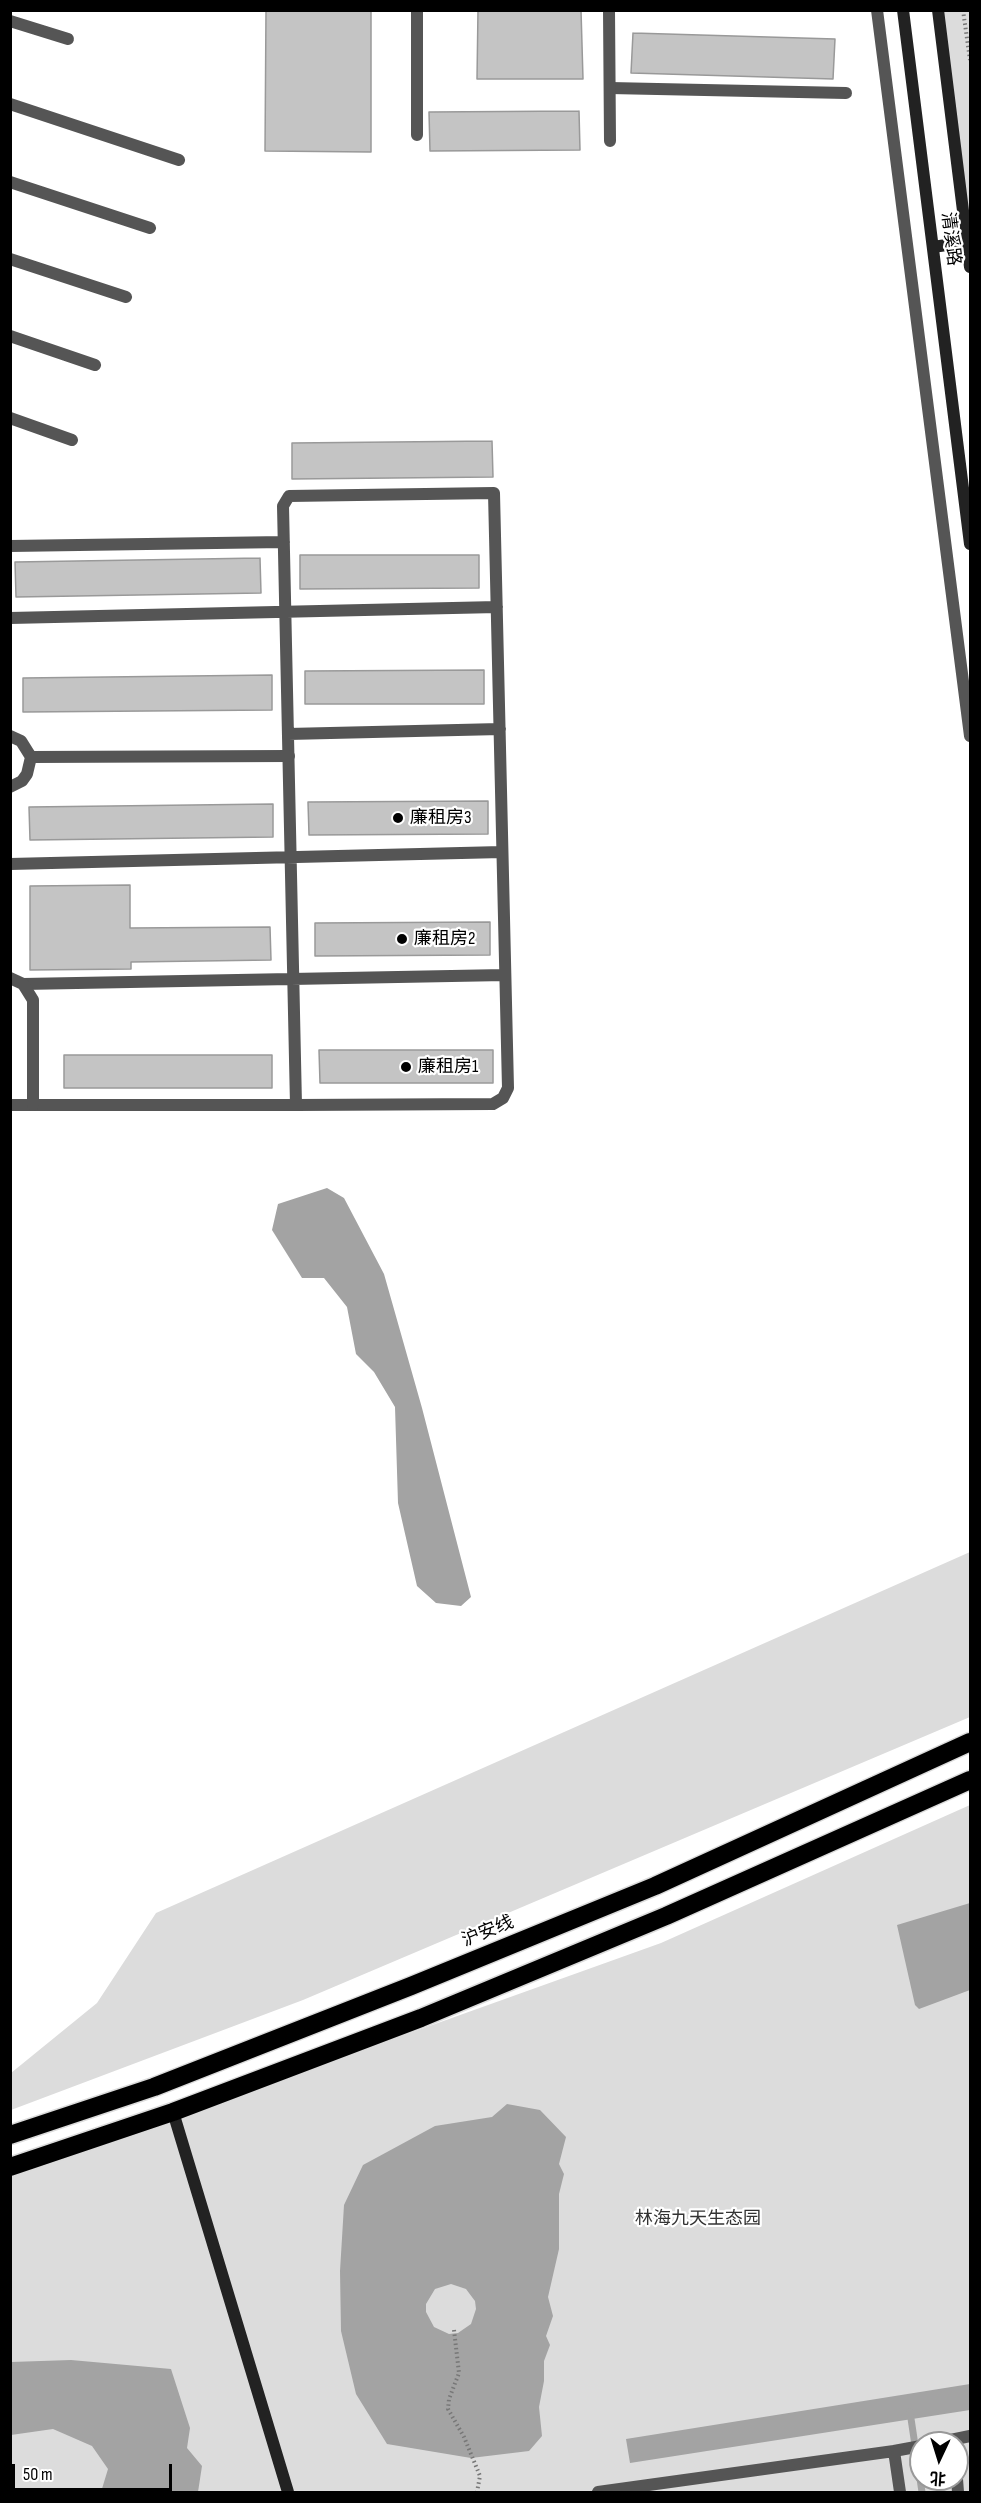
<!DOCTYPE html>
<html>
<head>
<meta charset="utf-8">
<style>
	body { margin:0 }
	#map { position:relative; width:981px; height:2503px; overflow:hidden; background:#fff; font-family:"Sofia Sans Condensed","Noto Sans SC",sans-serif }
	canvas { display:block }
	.frame { position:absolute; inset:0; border:12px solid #000; pointer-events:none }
	.north { position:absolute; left:909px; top:2431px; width:60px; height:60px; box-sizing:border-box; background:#fff; border:2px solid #999; border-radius:50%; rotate:184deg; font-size:16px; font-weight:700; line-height:24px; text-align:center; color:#000 }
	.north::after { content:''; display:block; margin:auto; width:21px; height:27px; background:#000; clip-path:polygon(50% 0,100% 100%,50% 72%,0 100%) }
	.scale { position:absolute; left:12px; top:2464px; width:160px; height:27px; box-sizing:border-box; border:3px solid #000; border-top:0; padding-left:8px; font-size:18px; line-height:21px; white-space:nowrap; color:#000; -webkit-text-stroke:4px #fff; paint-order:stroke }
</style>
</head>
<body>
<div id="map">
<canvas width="981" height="2503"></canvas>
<div class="frame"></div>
<div class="north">北</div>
<div class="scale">50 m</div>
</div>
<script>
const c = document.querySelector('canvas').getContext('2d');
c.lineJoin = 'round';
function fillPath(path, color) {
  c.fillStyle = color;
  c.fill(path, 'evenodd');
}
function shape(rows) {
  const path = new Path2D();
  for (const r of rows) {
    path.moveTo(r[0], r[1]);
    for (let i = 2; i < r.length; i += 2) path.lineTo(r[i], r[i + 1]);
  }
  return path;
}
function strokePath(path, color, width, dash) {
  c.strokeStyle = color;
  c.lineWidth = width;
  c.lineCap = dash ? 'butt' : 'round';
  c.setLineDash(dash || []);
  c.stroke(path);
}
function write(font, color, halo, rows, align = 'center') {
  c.font = font + ' "Sofia Sans Condensed","Noto Sans SC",sans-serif';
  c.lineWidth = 4.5;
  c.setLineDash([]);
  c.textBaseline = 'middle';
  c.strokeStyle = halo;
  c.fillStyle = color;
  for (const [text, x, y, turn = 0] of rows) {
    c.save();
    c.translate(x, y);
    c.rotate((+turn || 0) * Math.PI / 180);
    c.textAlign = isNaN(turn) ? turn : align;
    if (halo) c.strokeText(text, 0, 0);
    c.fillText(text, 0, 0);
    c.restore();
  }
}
fillPath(shape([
	[938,11,970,11,970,267],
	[970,1552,970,1717,303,2000,11,2110,11,2073,97,2003,156,1913],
	[970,1805,970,2492,11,2492,11,2176,661,1943],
	[921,2443,957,2443,957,2479,921,2479]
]), '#dcdcdc');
fillPath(shape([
	[327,1188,344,1198,384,1274,422,1408,471,1597,461,1606,436,1603,417,1586,398,1503,395,1407,374,1372,356,1354,347,1307,324,1278,302,1278,272,1230,278,1204],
	[970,1903,970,1990,919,2009,915,2005,897,1925],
	[507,2104,540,2110,566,2137,559,2164,564,2174,559,2194,559,2249,548,2297,553,2316,546,2336,550,2345,544,2361,544,2381,539,2407,542,2436,529,2451,471,2458,387,2444,356,2394,341,2331,340,2271,344,2205,363,2165,435,2126,492,2117],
	[451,2284,466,2289,475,2301,476,2309,471,2324,458,2333,449,2334,434,2327,426,2312,426,2304,435,2289],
	[71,2360,171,2369,190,2428,187,2448,202,2466,198,2492,101,2492,108,2469,92,2446,53,2429,11,2435,11,2362],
	[970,2384,970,2410,630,2463,626,2439]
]), '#a3a3a3');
strokePath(shape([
	[910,2412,922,2492]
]), '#a3a3a3', 7);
const building = shape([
	[266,10,371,10,371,152,265,151,266,10],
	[478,10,581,10,583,79,477,79,478,10],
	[633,33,835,39,833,79,631,73,633,33],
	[579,111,580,150,430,151,429,112,579,111],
	[492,441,493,477,292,479,292,443,492,441],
	[300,555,479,555,479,588,300,589,300,555],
	[260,558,261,593,16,597,15,562,260,558],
	[484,670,484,704,305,704,305,671,484,670],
	[272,675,272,710,23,712,23,678,272,675],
	[488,801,488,834,309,835,308,802,488,801],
	[273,804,273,837,30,840,29,807,273,804],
	[130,885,130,928,270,927,271,960,131,962,131,969,30,970,30,886,130,885],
	[490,922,490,955,315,956,315,923,490,922],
	[319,1050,493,1050,493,1083,320,1083,319,1050],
	[64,1055,272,1055,272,1088,64,1088,64,1055]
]);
fillPath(building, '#c4c4c4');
strokePath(building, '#999', 1.5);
const highway = shape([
	[10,2135,154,2087,411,1986,655,1886,970,1742],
	[10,2167,173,2112,421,2018,666,1916,970,1780]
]);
strokePath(highway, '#dbdbdb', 21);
strokePath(shape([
	[963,10,970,60],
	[454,2330,459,2373,449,2399,448,2409,464,2437,480,2476,477,2492]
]), '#777', 4, [1.5, 3]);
strokePath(shape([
	[10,21,68,39],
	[610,88,846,93],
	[10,104,179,160],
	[10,182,150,228],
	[10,259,126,297],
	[10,336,95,365],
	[10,418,72,440],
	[10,546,284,542],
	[10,618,497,607],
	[288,734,500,729],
	[10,864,502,852],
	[23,984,505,975],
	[10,1105,296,1105,493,1104,503,1098,508,1088,494,493,289,496,283,506,296,1105],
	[936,2443,970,2436],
	[894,2451,921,2446],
	[957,2479,958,2492],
	[598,2492,894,2451,900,2492]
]), '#555', 12);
strokePath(shape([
	[609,10,610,141],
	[877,10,970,736],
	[417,135,417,10],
	[10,736,21,741,31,757,27,774,22,781,10,787],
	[31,757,289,756],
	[10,978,23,984,33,1000,33,1105]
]), '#555', 12);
strokePath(shape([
	[903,10,970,544],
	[938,10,970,267],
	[933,247,967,242],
	[173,2112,288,2492]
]), '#222', 12);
strokePath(highway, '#000', 18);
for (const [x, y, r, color] of [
	[398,818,6,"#000"],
	[402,939,6,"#000"],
	[406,1067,6,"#000"]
]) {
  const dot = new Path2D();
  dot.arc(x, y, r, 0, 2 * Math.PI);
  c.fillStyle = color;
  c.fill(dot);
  strokePath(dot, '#fff', 2);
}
write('18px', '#000', '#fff', [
	["清溪路",950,239,83],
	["沪安线",488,1932,-22]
]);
write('18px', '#000', '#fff', [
	["廉租房3",410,818],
	["廉租房2",414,939],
	["廉租房1",418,1067]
], 'left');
write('18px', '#333', '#fff', [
	["林海九天生态园",698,2219]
]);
</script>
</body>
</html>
